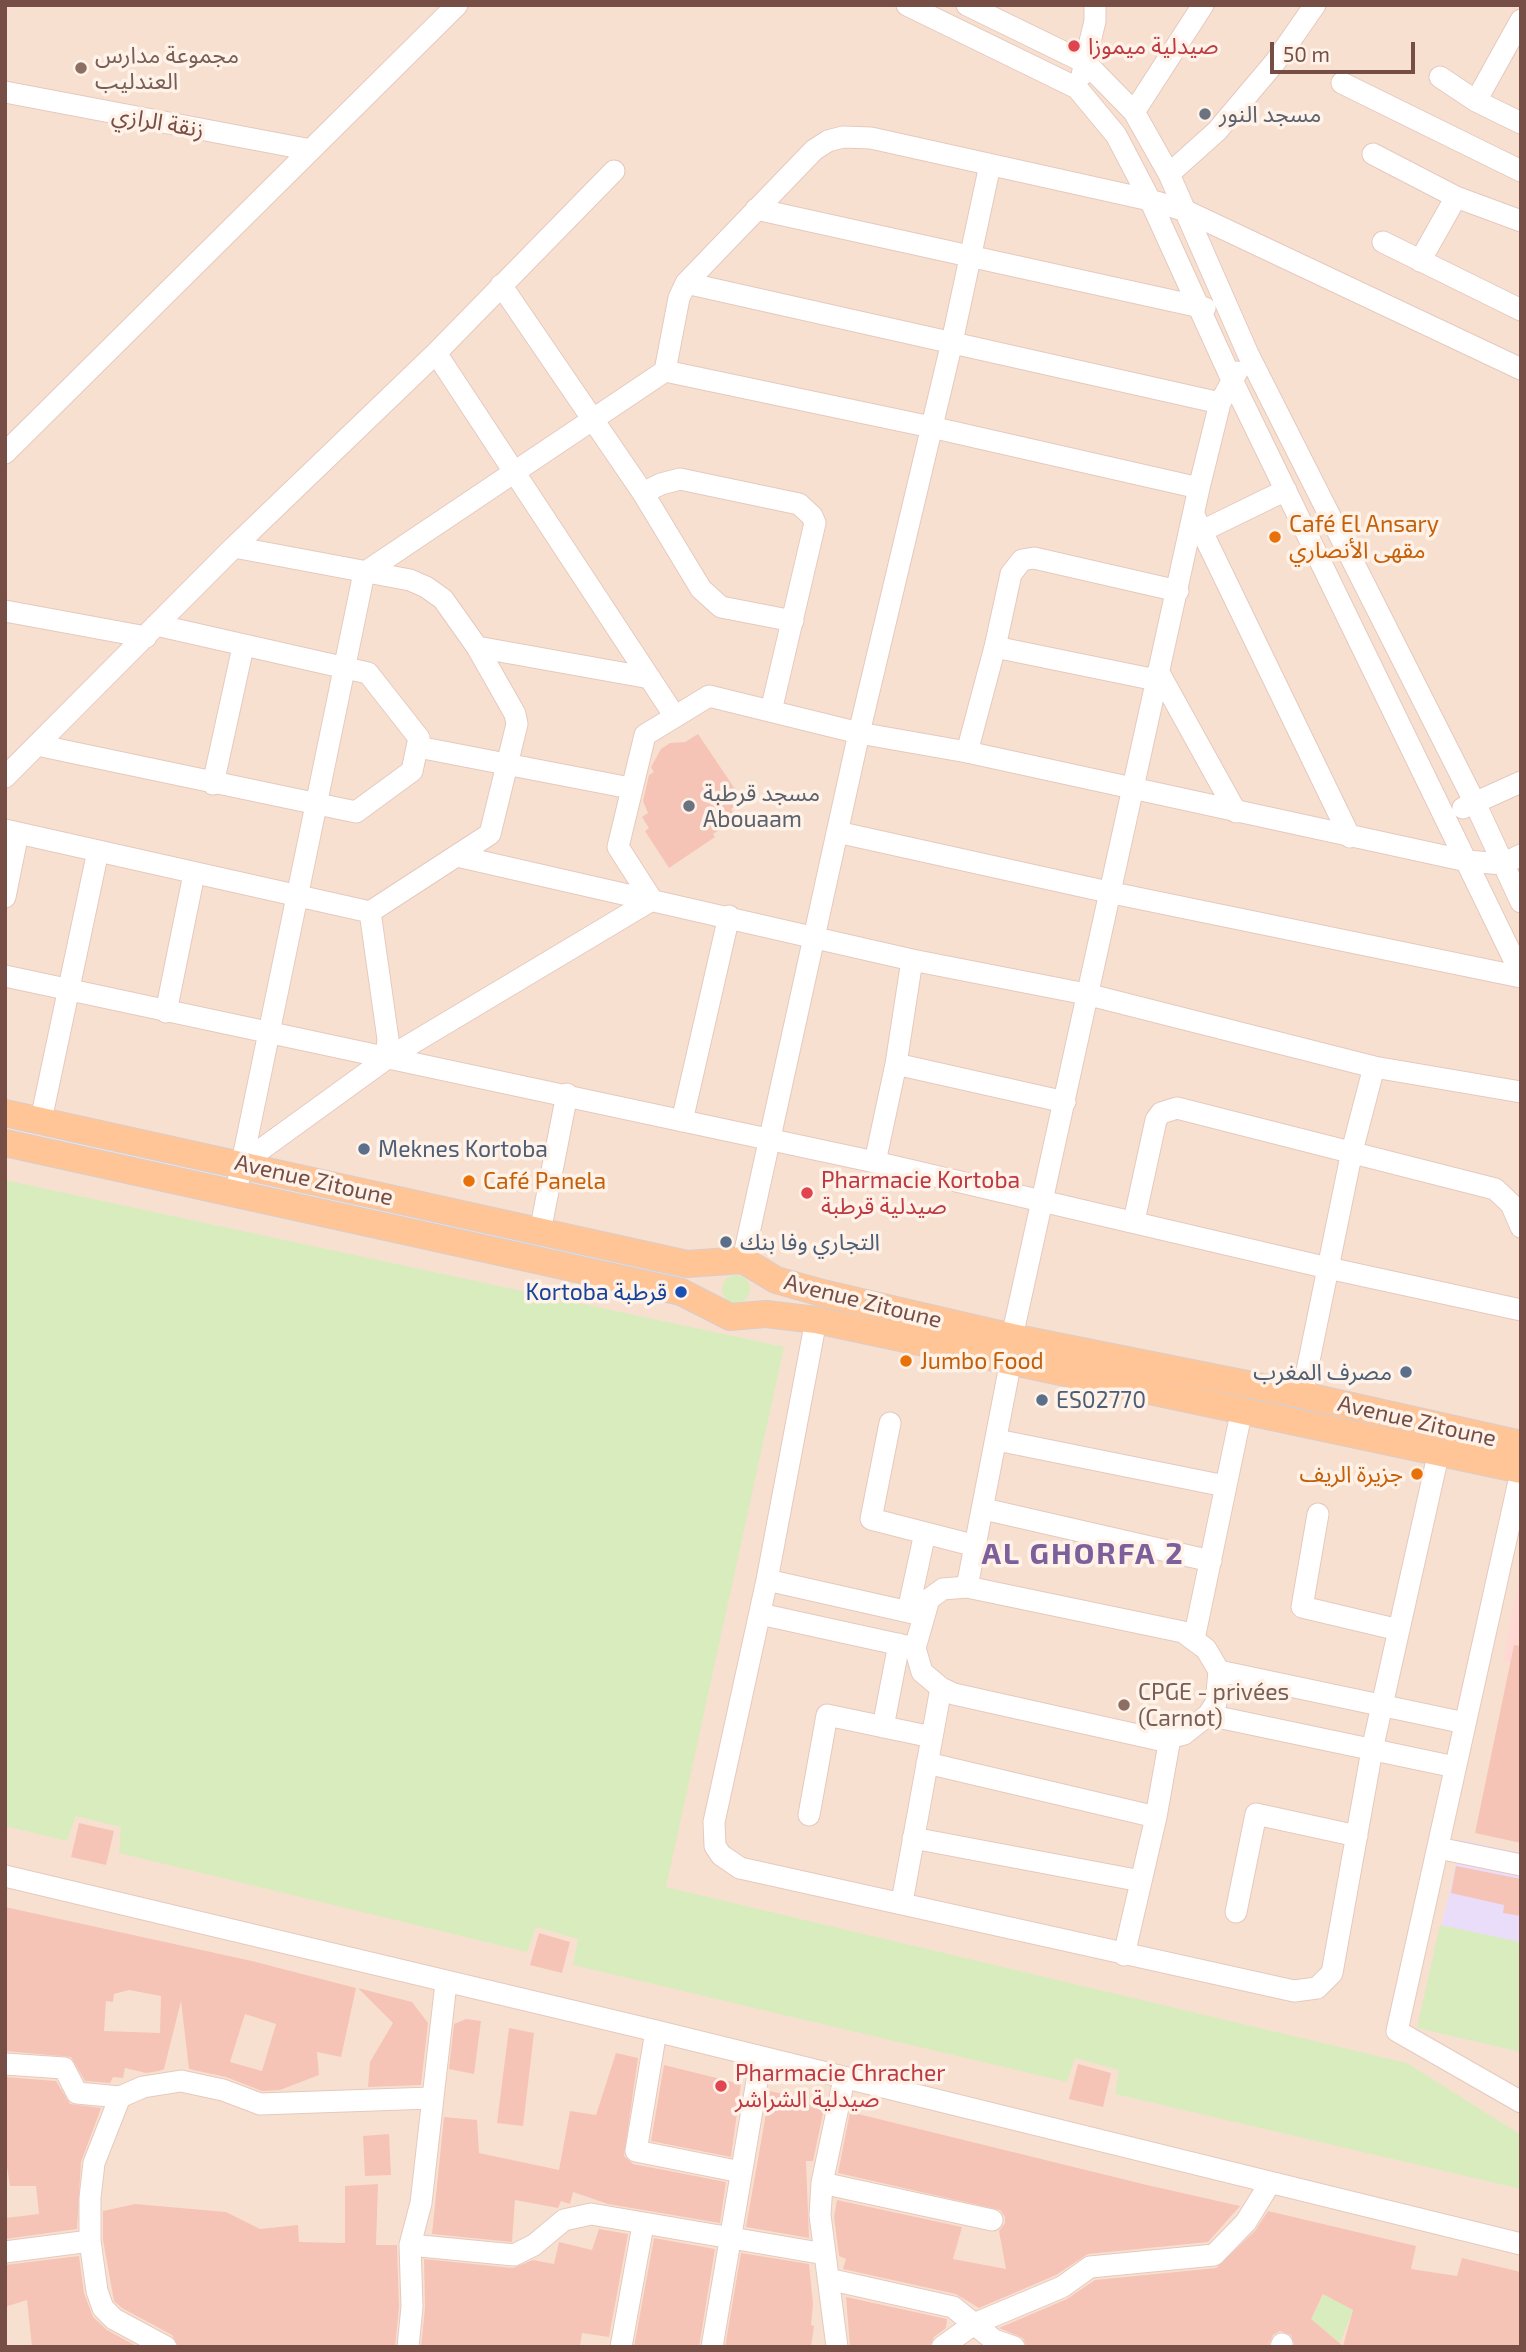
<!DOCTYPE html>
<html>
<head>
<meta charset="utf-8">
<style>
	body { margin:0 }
	#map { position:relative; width:1526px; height:2352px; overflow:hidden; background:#feede0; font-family:"Exo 2",sans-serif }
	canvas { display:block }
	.frame { position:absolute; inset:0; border:7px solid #774e45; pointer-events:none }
	.scale { position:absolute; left:1270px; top:42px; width:145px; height:32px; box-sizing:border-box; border:4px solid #774e45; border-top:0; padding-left:9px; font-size:21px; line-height:24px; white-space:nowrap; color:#774e45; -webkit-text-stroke:5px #fff2e8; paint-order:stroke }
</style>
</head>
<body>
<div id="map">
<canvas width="1526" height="2352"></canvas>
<div class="frame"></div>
<div class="scale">50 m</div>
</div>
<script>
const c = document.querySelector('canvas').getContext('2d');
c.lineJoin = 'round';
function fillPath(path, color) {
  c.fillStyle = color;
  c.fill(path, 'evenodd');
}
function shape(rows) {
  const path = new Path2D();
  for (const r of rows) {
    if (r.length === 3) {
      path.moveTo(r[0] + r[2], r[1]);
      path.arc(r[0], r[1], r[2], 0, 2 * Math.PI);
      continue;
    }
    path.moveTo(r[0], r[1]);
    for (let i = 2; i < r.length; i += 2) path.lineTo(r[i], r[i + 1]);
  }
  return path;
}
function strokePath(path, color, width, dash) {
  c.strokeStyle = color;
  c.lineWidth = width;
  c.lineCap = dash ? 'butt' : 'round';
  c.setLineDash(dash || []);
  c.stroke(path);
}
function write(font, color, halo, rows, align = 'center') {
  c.font = font + ' "Exo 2","Noto Sans Arabic",sans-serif';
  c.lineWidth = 7;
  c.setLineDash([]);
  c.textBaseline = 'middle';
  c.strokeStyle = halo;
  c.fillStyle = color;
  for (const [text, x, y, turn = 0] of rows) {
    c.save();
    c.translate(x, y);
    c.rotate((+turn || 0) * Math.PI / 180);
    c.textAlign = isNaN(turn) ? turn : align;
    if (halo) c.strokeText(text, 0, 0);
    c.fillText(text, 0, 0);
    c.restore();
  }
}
fillPath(shape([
	[5,5,1521,5,1521,2347,5,2347]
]), '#f8e0d1');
fillPath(shape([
	[1521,1568,1521,1665,1503,1661]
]), '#ffd8d3');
fillPath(shape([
	[1462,1840,1521,1853,1521,2052,1417,2028]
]), '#eaddfa');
fillPath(shape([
	[5,1180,784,1347,666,1887,1407,2063,1521,2135,1521,2189,1115,2094,1119,2070,1075,2058,1067,2082,573,1965,578,1939,536,1927,527,1952,119,1853,121,1827,76,1816,67,1841,5,1826],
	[736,1289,14],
	[1440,1925,1521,1942,1521,2052,1417,2028],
	[1324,2294,1353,2310,1340,2343,1311,2319]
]), '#d9ecbe');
fillPath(shape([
	[698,734,743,801,731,809,737,818,713,834,715,837,669,868,645,831,649,828,642,817,648,813,643,801,649,775,654,772,651,767,661,749,670,743,685,742],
	[1514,1645,1521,1646,1521,1843,1475,1833],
	[79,1823,114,1831,106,1865,71,1857],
	[1456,1866,1521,1879,1521,1916,1503,1913,1504,1905,1451,1893],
	[5,1907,252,1961,356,1988,341,2057,317,2052,319,2075,280,2090,262,2091,226,2077,189,2069,181,2001,164,2069,159,2071,146,2073,125,2068,123,2078,113,2077,110,2083,85,2081,71,2057,5,2051],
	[129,1990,161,1996,160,2033,104,2031,106,2001,113,2002,114,1994],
	[245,2014,276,2024,262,2071,230,2062],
	[539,1933,570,1942,562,1973,530,1965],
	[358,1988,412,2002,428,2023,421,2085,368,2087,370,2062,393,2023],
	[466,2019,481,2021,474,2074,449,2069,454,2024],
	[509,2028,534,2033,523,2126,497,2123],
	[616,2053,638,2058,624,2156,633,2164,726,2182,720,2223,608,2204,573,2192,570,2204,561,2201,558,2208,515,2200,512,2242,432,2234,444,2117,477,2120,479,2153,559,2170,570,2111,596,2115],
	[1078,2064,1111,2073,1103,2107,1069,2099],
	[664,2065,741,2084,731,2157,651,2141],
	[5,2077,56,2081,70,2104,101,2108,81,2162,77,2229,5,2239,5,2218,39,2214,36,2186,10,2186,5,2154],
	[770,2091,825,2104,813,2161,806,2161,809,2238,746,2227],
	[850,2112,1147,2185,1240,2206,1208,2242,1088,2254,1056,2275,979,2308,956,2294,843,2269,846,2259,839,2256,834,2217,837,2200,962,2227,953,2259,1006,2269,999,2231,1005,2223,1005,2217,1000,2210,838,2173],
	[389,2134,391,2175,365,2176,363,2136],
	[378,2184,376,2245,397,2245,399,2307,395,2347,179,2347,172,2335,122,2308,114,2301,103,2240,103,2211,135,2204,226,2212,260,2229,298,2225,299,2242,345,2243,345,2186],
	[1268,2211,1416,2246,1411,2269,1457,2276,1462,2258,1521,2272,1521,2347,1295,2347,1291,2335,1280,2331,1273,2335,1268,2347,1027,2347,1023,2338,999,2328,1067,2299,1095,2280,1216,2268,1255,2231],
	[1323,2294,1353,2310,1343,2346,1311,2319],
	[599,2229,628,2234,609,2337,582,2333,580,2347,421,2347,425,2308,424,2259,513,2268,533,2260,554,2264,559,2242,592,2250],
	[654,2238,715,2249,699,2347,634,2347],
	[741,2253,809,2264,813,2304,811,2325,814,2326,811,2347,725,2347],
	[79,2256,84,2293,93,2317,107,2330,138,2347,32,2347,27,2300,5,2307,5,2265],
	[846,2297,947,2319,946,2328,934,2337,929,2347,850,2347]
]), '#f6c4b6');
const minor = shape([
	[907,5,1077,88,1116,135,1150,200,1232,380,1521,974],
	[967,5,1086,63,1134,112,1169,174,1248,354,1475,803,1521,902],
	[1521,20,1476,101,1521,123],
	[1082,75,1095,21,1095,5],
	[1440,77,1476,101],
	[1342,83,1521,171],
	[5,92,311,150],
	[1134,112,1203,5],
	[1373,154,1456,197,1521,221],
	[1169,174,1217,131,1276,61,1315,5],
	[756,209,1205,308],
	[1383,242,1521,310],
	[1420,261,1456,197],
	[686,283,1220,403],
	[501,285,643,493,701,589,721,607,793,621],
	[436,353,674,715],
	[665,371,931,427,1199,488],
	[5,453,457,5],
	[643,493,661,484,680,479,799,504,812,516,815,523,771,711],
	[1194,515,1350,837],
	[1202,531,1286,490],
	[5,611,146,637],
	[477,647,650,678],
	[995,647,1156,680],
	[1158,671,1236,812],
	[37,745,356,812,412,771,419,738,368,673,156,625],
	[418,747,630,788],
	[967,752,995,647,1011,574,1022,560,1034,558,1178,591],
	[5,777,234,547,436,353,614,171],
	[213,784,243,647],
	[1463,808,1521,782],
	[5,830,370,912,490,834,517,724,515,714,477,647,443,599,426,587,410,580,234,547],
	[837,832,1108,892,1521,977],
	[457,856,912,960,1086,994,1374,1067,1521,1092],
	[5,897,18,833],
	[652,900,618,847,645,735,709,696,859,733,967,752,1467,861,1503,864,1521,855],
	[370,912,388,1039,386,1059],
	[5,976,875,1162,1328,1268,1521,1310],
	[166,1012,194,874],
	[896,1064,1065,1102],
	[41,1120,98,851],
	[682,1121,729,916],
	[875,1162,896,1064,912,960],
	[241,1164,386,1059,652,900],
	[236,1192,364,573,665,371,679,298,686,283,814,150,828,141,843,137,871,138,1150,200,1186,211,1521,369],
	[1134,1221,1156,1120,1161,1113,1177,1108,1495,1189,1511,1204,1521,1227],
	[540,1232,567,1094],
	[743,1260,859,733,952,342,990,165],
	[816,1320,767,1580,714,1822,715,1846,721,1855,740,1868,1294,1991,1317,1988,1332,1973,1372,1750,1439,1451],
	[1012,1337,1199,488,1220,403,1237,372],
	[1302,1395,1352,1151,1374,1067],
	[890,1423,871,1519,976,1546],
	[997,1440,1225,1486],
	[1521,1472,1397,2031,1521,2102],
	[984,1509,1211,1561],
	[1318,1514,1302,1607,1399,1630],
	[767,1580,922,1615],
	[967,1587,1011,1360],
	[908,1611,925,1533],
	[760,1614,915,1648,929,1599,943,1589,967,1587,1183,1632,1206,1649,1219,1671,1465,1723],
	[1194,1639,1242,1409],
	[915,1648,922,1672,941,1688,954,1694,1160,1740,1184,1734,1208,1715,1216,1703,1219,1671],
	[1208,1715,1455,1767],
	[883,1727,899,1644],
	[927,1763,1156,1817],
	[809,1815,827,1715,932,1737],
	[913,1838,1141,1881],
	[1438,1848,1521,1865],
	[5,1876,656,2031,1521,2244],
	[902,1902,941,1688],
	[1236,1912,1256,1814,1357,1836],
	[1124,1955,1156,1817,1170,1738],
	[656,2031,636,2151,741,2172],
	[5,2064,64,2068,77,2093,120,2097],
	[822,2183,992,2220],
	[90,2241,97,2291,103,2308,114,2319,166,2347],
	[410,2245,514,2255,534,2245,564,2220,591,2214,825,2254],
	[5,2252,90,2241,90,2198,94,2163,120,2097,143,2087,181,2081,223,2090,260,2104,431,2098],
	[828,2279,953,2307,974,2324,1062,2287,1090,2267,1214,2255,1246,2222,1270,2183],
	[408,2347,412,2307,410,2245,421,2203,446,1983],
	[621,2347,643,2225],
	[712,2347,761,2057],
	[837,2347,820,2215,822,2183,844,2079],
	[942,2347,974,2324,994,2340,1014,2347],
	[1281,2347,1282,2344]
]);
const major = shape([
	[5,1113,687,1264,743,1260,776,1280,822,1293,1012,1337,1302,1395,1521,1444],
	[5,1143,681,1292,730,1317,766,1314,816,1320,1521,1470]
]);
strokePath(minor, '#e5c9be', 23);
strokePath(major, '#d9cdcb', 28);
strokePath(minor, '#fff', 21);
strokePath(major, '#ffc596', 26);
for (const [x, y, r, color] of [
	[1074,46,7,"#e0444e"],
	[81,68,7,"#8d6e63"],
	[1205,114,7,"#6b7280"],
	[1275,537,7,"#e8710a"],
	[689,806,7,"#6b7280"],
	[364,1149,7,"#5c6f8a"],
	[469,1181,7,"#e8710a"],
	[807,1193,7,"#e0444e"],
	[726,1242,7,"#5c6f8a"],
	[681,1292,7,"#1a4fb4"],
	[906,1361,7,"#e8710a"],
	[1406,1372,7,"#5c6f8a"],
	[1042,1400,7,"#5c6f8a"],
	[1417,1474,7,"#e8710a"],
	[1124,1705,7,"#8d6e63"],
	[721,2086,7,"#e0444e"]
]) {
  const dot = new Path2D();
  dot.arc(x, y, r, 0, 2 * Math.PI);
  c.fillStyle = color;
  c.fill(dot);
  strokePath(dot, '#fff2e8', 2.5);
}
write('23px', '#be3a42', '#fff2e8', [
	["صيدلية ميموزا",1088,46],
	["Pharmacie Kortoba",821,1180],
	["صيدلية قرطبة",821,1206],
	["Pharmacie Chracher",735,2073],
	["صيدلية الشراشر",735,2099]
], 'left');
write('23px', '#785e54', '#fff2e8', [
	["مجموعة مدارس",95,55],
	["العندليب",95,81],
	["CPGE - privées",1138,1692],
	["(Carnot)",1138,1718]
], 'left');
write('23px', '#5b616d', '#fff2e8', [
	["مسجد النور",1219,114],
	["مسجد قرطبة",703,793],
	["Abouaam",703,819]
], 'left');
write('23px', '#774e45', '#fff2e8', [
	["زنقة الرازي",158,122,10],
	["Avenue Zitoune",314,1180,13],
	["Avenue Zitoune",863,1301,14],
	["Avenue Zitoune",1417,1421,13]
]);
write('23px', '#c56008', '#fff2e8', [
	["Café El Ansary",1289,524],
	["مقهى الأنصاري",1289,550],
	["Café Panela",483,1181],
	["Jumbo Food",920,1361],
	["جزيرة الريف",1403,1474,"right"]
], 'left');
write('23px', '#4e5e75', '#fff2e8', [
	["Meknes Kortoba",378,1149],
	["التجاري وفا بنك",740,1242],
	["مصرف المغرب",1392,1372,"right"],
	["ES02770",1056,1400]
], 'left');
write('23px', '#164399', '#fff2e8', [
	["Kortoba قرطبة",667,1292]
], 'right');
c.letterSpacing = '2px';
write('bold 30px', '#7d609b', '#fff2e8', [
	["AL GHORFA 2",1083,1554]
]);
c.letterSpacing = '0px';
</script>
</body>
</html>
